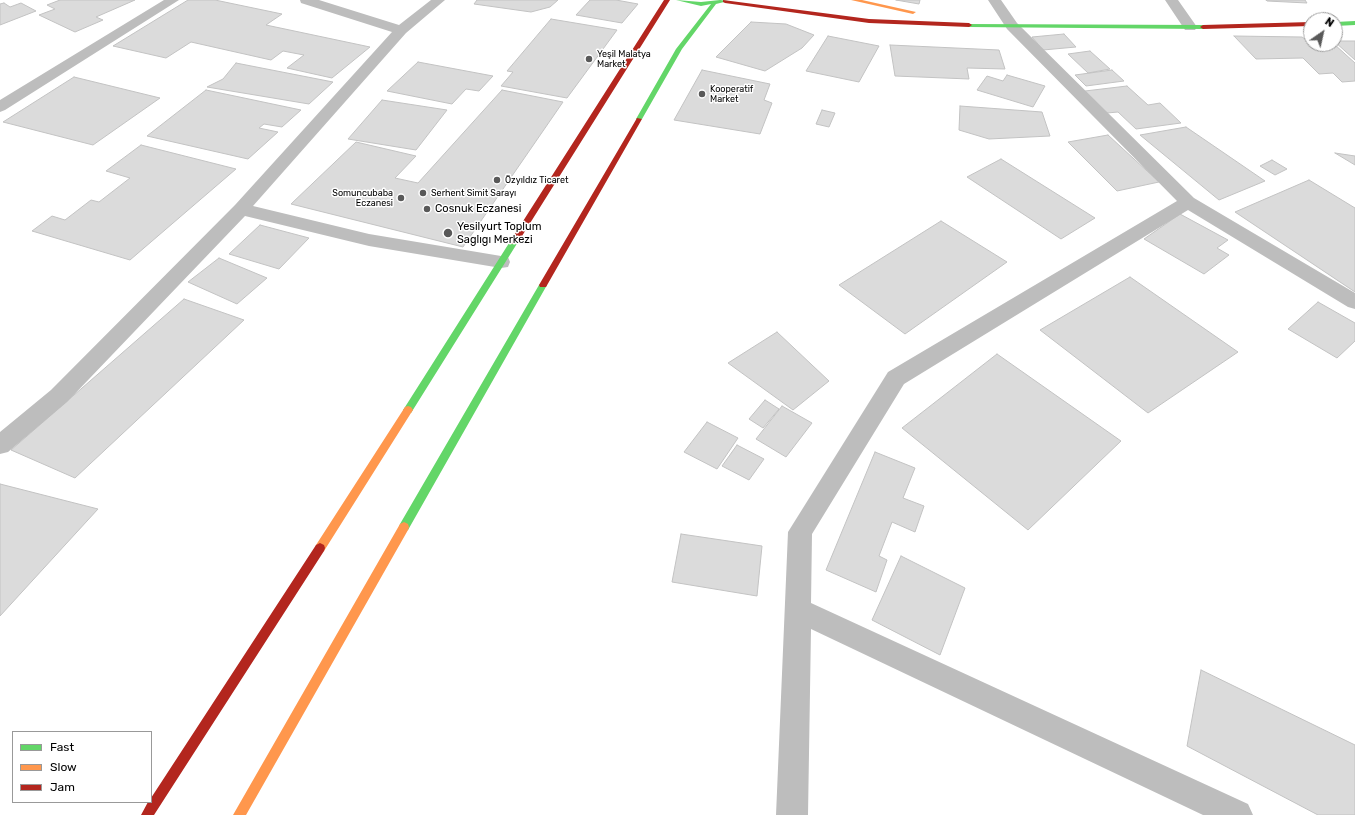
<!DOCTYPE html>
<html>
<head>
<meta charset="utf-8">
<style>
	body { margin:0 }
	#map { position:relative; width:1355px; height:815px; overflow:hidden; background:#fff; font-family:Rubik,sans-serif }
	canvas { display:block }
	.legend { position:absolute; left:12px; top:731px; width:140px; height:72px; box-sizing:border-box; background:#fff; border:1px solid #999; margin:0; padding:5px 7px; list-style:none; font-size:12px; color:#000 }
	.legend li { display:flex; align-items:center; gap:8px; height:20px }
	.legend b { width:20px; border:1px solid #999 }
	.north { position:absolute; left:1303px; top:12px; width:40px; height:40px; box-sizing:border-box; background:#fff; border:1px solid #999; border-radius:50%; rotate:34deg; font-size:11px; font-weight:700; line-height:16px; text-align:center; color:#000 }
	.north::after { content:''; display:block; margin:auto; width:14px; height:18px; background:#595959; clip-path:polygon(50% 0,100% 100%,50% 72%,0 100%) }
</style>
</head>
<body>
<div id="map">
<canvas width="1355" height="815"></canvas>
<ul class="legend">
<li><b style="height:5px;background:#63d668"></b>Fast</li>
<li><b style="height:5px;background:#ff974d"></b>Slow</li>
<li><b style="height:5px;background:#b3261e"></b>Jam</li>
</ul>
<div class="north">N</div>
</div>
<script>
const c = document.querySelector('canvas').getContext('2d');
c.lineJoin = 'round';
function fillPath(path, color) {
  c.fillStyle = color;
  c.fill(path, 'evenodd');
}
function shape(rows) {
  const path = new Path2D();
  for (const r of rows) {
    path.moveTo(r[0], r[1]);
    for (let i = 2; i < r.length; i += 2) path.lineTo(r[i], r[i + 1]);
  }
  return path;
}
function strokePath(path, color, width, dash) {
  c.strokeStyle = color;
  c.lineWidth = width;
  c.lineCap = dash ? 'butt' : 'round';
  c.setLineDash(dash || []);
  c.stroke(path);
}
function write(font, color, halo, rows, align = 'center') {
  c.font = font + ' Rubik,sans-serif';
  c.lineWidth = 3;
  c.setLineDash([]);
  c.textBaseline = 'middle';
  c.strokeStyle = halo;
  c.fillStyle = color;
  for (const [text, x, y, turn = 0] of rows) {
    c.save();
    c.translate(x, y);
    c.rotate((+turn || 0) * Math.PI / 180);
    c.textAlign = isNaN(turn) ? turn : align;
    if (halo) c.strokeText(text, 0, 0);
    c.fillText(text, 0, 0);
    c.restore();
  }
}
const building = shape([
	[60,0,135,0,96,17,103,20,75,32,39,15,55,9,47,5,60,0],
	[188,0,215,0,282,14,266,25,370,47,332,78,287,68,304,55,283,51,271,60,191,42,166,58,113,46,188,0],
	[477,0,558,0,550,7,531,12,474,4,477,0],
	[590,0,616,0,638,4,622,23,576,15,590,0],
	[896,0,920,0,919,4,896,0],
	[1266,0,1305,0,1307,3,1267,1,1266,0],
	[4,3,10,7,21,3,36,11,0,25,0,4,4,3],
	[551,19,617,30,567,98,501,86,513,72,507,71,551,19],
	[751,22,786,24,814,35,802,48,765,71,716,57,751,22],
	[1064,34,1076,47,1043,50,1032,37,1064,34],
	[828,36,879,46,859,82,806,71,828,36],
	[1234,36,1302,37,1305,39,1311,39,1311,44,1334,44,1355,63,1355,81,1342,82,1333,73,1319,74,1303,58,1256,59,1234,36],
	[1335,41,1355,41,1355,60,1335,42,1335,41],
	[890,45,999,50,1005,69,967,68,969,79,895,76,890,45],
	[1090,51,1110,69,1088,73,1068,54,1090,51],
	[418,62,493,76,479,91,466,89,452,104,387,91,418,62],
	[236,63,333,82,309,104,207,87,223,79,236,63],
	[702,70,770,84,764,100,772,103,760,134,674,120,702,70],
	[1112,70,1124,81,1086,86,1075,75,1112,70],
	[1007,75,1045,86,1033,107,977,90,987,76,1003,81,1007,75],
	[74,77,160,98,93,145,3,122,74,77],
	[1127,86,1148,105,1160,103,1181,123,1136,129,1118,112,1107,113,1085,91,1127,86],
	[206,90,301,110,282,127,264,124,259,128,278,132,248,159,147,136,206,90],
	[502,90,563,102,463,247,291,204,356,142,416,156,395,178,418,183,502,90],
	[382,100,447,110,416,150,348,139,382,100],
	[960,106,1042,112,1050,136,989,139,959,130,960,106],
	[822,110,835,113,829,127,816,124,822,110],
	[1186,127,1265,181,1219,200,1140,135,1186,127],
	[1108,135,1159,182,1117,191,1068,142,1108,135],
	[141,145,236,169,130,260,32,231,52,216,65,220,91,200,99,202,130,178,106,171,141,145],
	[1335,153,1355,156,1355,165,1335,153],
	[1001,159,1095,218,1061,239,967,177,1001,159],
	[1272,160,1287,169,1275,175,1260,166,1272,160],
	[1309,180,1355,208,1355,292,1235,212,1309,180],
	[1180,214,1228,240,1217,248,1229,255,1204,274,1144,239,1180,214],
	[941,221,1007,262,905,334,839,285,941,221],
	[260,225,309,238,279,269,229,254,260,225],
	[219,258,267,278,237,304,188,282,219,258],
	[1130,277,1238,352,1148,413,1040,330,1130,277],
	[184,299,244,320,75,478,11,450,184,299],
	[1318,302,1355,323,1355,341,1337,358,1288,329,1318,302],
	[777,332,829,381,793,410,728,363,777,332],
	[997,354,1121,441,1028,530,902,428,997,354],
	[765,400,779,409,763,428,749,419,765,400],
	[782,406,812,423,786,457,756,439,782,406],
	[707,422,738,438,717,469,684,452,707,422],
	[737,445,764,459,749,480,722,466,737,445],
	[875,452,915,468,903,498,924,506,915,532,892,522,879,556,887,560,876,592,826,570,875,452],
	[0,484,98,509,0,616,0,484],
	[681,534,762,546,757,596,672,582,681,534],
	[901,556,965,588,940,655,872,620,901,556],
	[1201,670,1355,745,1355,815,1318,815,1187,746,1201,670]
]);
fillPath(building, '#dbdbdb');
strokePath(building, '#c3c3c3', 1);
fillPath(shape([
	[164,0,179,0,5,110,0,112,0,100,164,0],
	[300,0,319,0,399,25,431,0,445,0,406,33,253,206,369,234,501,256,508,257,510,262,508,267,501,268,369,246,245,216,67,402,8,452,0,454,0,432,51,390,235,205,392,32,301,3,300,0],
	[988,0,1001,0,1017,23,1194,198,1355,293,1355,309,1348,307,1188,210,904,384,812,534,811,603,1248,804,1253,815,1203,815,811,629,808,815,776,815,788,532,888,372,1177,201,1007,29,988,0],
	[1165,0,1178,0,1197,27,1195,30,1185,30,1165,0]
]), '#bdbdbd');
fillPath(shape([
	[676,0,701,2,720,0,728,1,716,4,682,49,642,119,637,120,636,119,676,49,711,4,701,6,676,0],
	[1355,21,1355,25,1335,26,1335,22,1355,21],
	[967,24,1203,25,1206,27,1203,29,969,27,966,25,967,24],
	[511,240,517,240,518,242,411,413,405,413,403,410,405,407,511,240],
	[543,282,547,285,408,530,404,532,400,530,399,527,400,524,539,285,543,282]
]), '#63d668');
fillPath(shape([
	[851,0,862,0,916,12,913,14,851,0],
	[408,406,411,407,413,410,411,413,324,551,320,553,316,551,315,548,316,545,405,407,408,406],
	[404,522,408,524,409,527,408,530,246,815,233,815,400,524,404,522]
]), '#ff974d');
fillPath(shape([
	[664,0,670,0,517,244,511,244,511,240,664,0],
	[723,0,869,19,969,23,972,25,969,27,869,23,725,3,723,2,723,0],
	[1311,22,1311,26,1203,29,1200,27,1203,25,1311,22],
	[637,118,642,119,546,287,540,287,539,285,637,118],
	[320,543,324,545,325,548,324,551,154,815,141,815,148,802,151,802,151,798,316,545,320,543]
]), '#b3261e');
for (const [x, y, r, color] of [
	[589,59,4,"#595959"],
	[702,94,4,"#595959"],
	[497,180,4,"#595959"],
	[423,193,4,"#595959"],
	[401,198,4,"#595959"],
	[427,209,4,"#595959"],
	[448,233,5,"#595959"]
]) {
  const dot = new Path2D();
  dot.arc(x, y, r, 0, 2 * Math.PI);
  c.fillStyle = color;
  c.fill(dot);
  strokePath(dot, '#fff', 1.5);
}
write('9px', '#000', '#fff', [
	["Yeşil Malatya",597,54],
	["Market",597,64],
	["Kooperatif",710,89],
	["Market",710,99],
	["Özyıldız Ticaret",505,180],
	["Somuncubaba",393,193,"right"],
	["Eczanesi",393,203,"right"],
	["Serhent Simit Sarayı",431,193]
], 'left');
write('11px', '#000', '#fff', [
	["Cosnuk Eczanesi",435,209],
	["Yesilyurt Toplum",457,227],
	["Saglıgı Merkezi",457,240]
], 'left');
</script>
</body>
</html>
